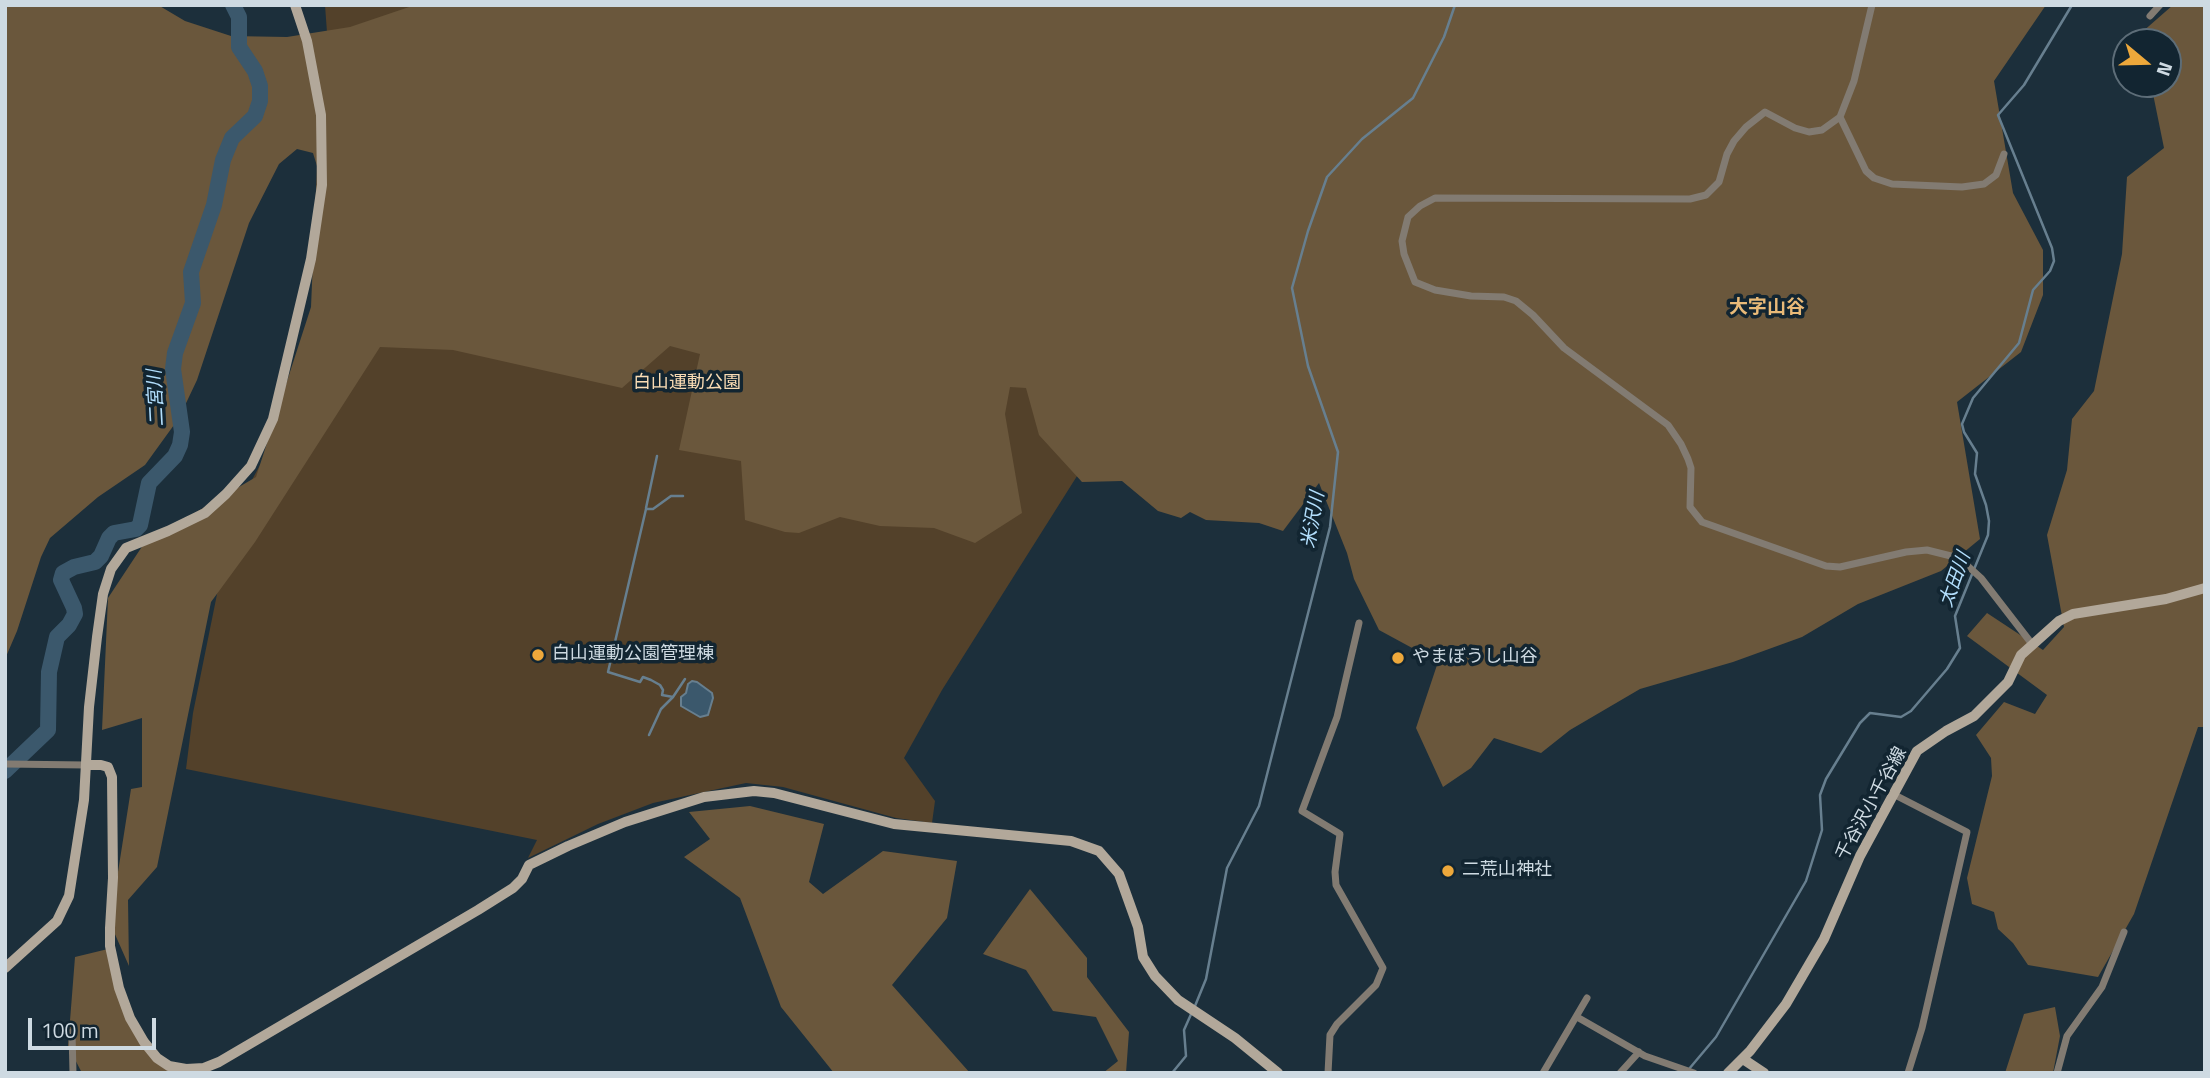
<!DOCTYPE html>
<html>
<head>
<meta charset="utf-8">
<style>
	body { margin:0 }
	#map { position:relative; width:2210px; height:1078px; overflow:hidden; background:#1c2f3b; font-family:"Titillium Web",sans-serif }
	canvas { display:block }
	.frame { position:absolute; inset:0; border:7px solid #cedae2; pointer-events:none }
	.north { position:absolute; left:2112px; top:28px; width:70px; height:70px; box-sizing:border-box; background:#122531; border:2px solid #5d6d78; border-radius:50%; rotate:109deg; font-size:19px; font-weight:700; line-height:28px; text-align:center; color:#cedae2 }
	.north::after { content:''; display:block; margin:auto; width:24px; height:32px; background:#eda83b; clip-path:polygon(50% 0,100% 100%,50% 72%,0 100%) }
	.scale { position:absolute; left:28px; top:1018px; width:128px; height:32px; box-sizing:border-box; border:4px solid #cedae2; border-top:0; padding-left:9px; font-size:21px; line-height:24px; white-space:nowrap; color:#cedae2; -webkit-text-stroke:5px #122531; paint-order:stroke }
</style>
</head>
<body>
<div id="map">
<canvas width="2210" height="1078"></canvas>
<div class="frame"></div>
<div class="north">N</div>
<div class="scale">100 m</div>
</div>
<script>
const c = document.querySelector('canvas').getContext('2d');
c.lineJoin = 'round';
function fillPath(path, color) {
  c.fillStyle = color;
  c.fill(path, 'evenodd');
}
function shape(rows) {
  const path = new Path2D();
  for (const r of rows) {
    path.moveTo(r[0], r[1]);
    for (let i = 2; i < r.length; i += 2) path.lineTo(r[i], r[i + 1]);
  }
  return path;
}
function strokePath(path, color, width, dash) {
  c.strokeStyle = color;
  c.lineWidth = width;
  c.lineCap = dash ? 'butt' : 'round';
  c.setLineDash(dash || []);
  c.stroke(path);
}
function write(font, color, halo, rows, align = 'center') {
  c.font = font + ' "Titillium Web","Noto Sans JP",sans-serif';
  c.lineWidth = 7;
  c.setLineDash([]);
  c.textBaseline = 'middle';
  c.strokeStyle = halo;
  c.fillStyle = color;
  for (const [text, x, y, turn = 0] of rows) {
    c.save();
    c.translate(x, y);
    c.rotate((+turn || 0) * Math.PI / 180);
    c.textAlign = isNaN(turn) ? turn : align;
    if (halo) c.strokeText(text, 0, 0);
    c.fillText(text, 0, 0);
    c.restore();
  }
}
fillPath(shape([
	[325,5,1124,5,1125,400,942,690,904,758,935,801,932,823,896,818,783,787,746,783,653,803,598,824,528,858,537,840,186,769,193,713,233,515,306,380,336,157]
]), '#53412a');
fillPath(shape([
	[5,5,158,5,185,21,231,36,287,37,350,27,415,5,2046,5,1994,81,2013,193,2043,250,2043,295,2021,352,1957,402,1980,539,1941,571,1858,604,1802,637,1733,662,1640,689,1570,730,1541,753,1494,738,1471,768,1443,787,1416,728,1438,662,1379,630,1354,579,1347,553,1319,483,1283,531,1259,523,1206,520,1190,512,1181,518,1158,511,1122,481,1082,482,1039,435,1026,388,1010,387,1005,414,1022,513,975,543,934,528,880,526,840,517,799,533,785,532,745,520,741,461,679,450,700,354,670,346,622,388,453,350,380,347,255,542,211,602,157,867,128,900,129,966,110,923,131,789,142,787,142,718,102,730,108,598,145,542,256,477,311,307,317,166,313,153,297,149,279,164,249,223,197,380,179,418,145,465,98,497,50,538,41,557,17,631,5,659],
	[2173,5,2205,5,2205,727,2198,727,2134,914,2098,977,2028,965,2013,943,1998,929,1994,912,1972,904,1967,878,1992,776,1991,758,1976,735,2004,702,2035,714,2047,695,1967,636,1987,613,2043,650,2064,627,2047,535,2067,470,2072,419,2094,391,2122,254,2127,177,2164,148,2151,84,2168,84,2168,42,2143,42,2141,33],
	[750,806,824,824,809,882,823,894,883,851,957,861,947,918,892,985,970,1073,834,1073,781,1007,740,898,684,857,710,839,689,812],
	[1030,889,1087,958,1087,977,1129,1032,1126,1073,1103,1073,1118,1061,1096,1017,1053,1011,1026,970,983,954],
	[108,949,133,1024,174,1073,82,1073,68,1046,75,957],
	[2055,1007,2060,1036,2053,1073,2005,1073,2024,1014]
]), '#6a573c');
const water = shape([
	[692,681,697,682,712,693,713,698,708,715,700,717,681,706,681,697,686,693,688,684,692,681]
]);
fillPath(water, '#3b586c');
strokePath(water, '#677f8f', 2);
strokePath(shape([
	[646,508,657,456],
	[673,697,662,695,663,690,660,685,651,680,643,677,640,682,608,672,646,509,653,509,671,496,683,496],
	[649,735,661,709,673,697,685,679],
	[1195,1006,1206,979,1227,868,1259,806,1330,527,1338,452,1308,366,1292,288,1308,231,1327,177,1362,139,1413,98,1444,37,1455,5],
	[1689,1069,1716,1037,1806,881,1822,830,1820,795,1826,779,1860,723,1870,713,1901,717,1911,711,1947,669,1960,648,1955,616,1988,535,1989,521,1986,505,1975,474,1977,453,1964,432,1962,424,1973,398,2019,343,2033,290,2050,271,2054,261,2052,248,1998,115,2024,85,2072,5],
	[1172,1073,1186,1056,1184,1030,1192,1012]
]), '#677f8f', 2.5);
strokePath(shape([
	[5,771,48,730,49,672,57,637,69,625,75,614,74,608,61,580,63,573,74,567,95,562,101,556,109,538,114,533,136,529,140,525,149,483,175,456,180,445,182,432,173,369,175,353,193,303,191,272,214,205,223,160,232,138,255,116,260,101,260,86,255,71,239,47,239,17,233,5]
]), '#3b586c', 16);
strokePath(shape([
	[1872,5,1854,81,1840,117,1822,130,1809,132,1795,128,1765,112,1746,127,1734,141,1727,154,1719,182,1706,195,1690,199,1435,198,1420,206,1408,217,1402,241,1404,254,1415,282,1435,290,1471,296,1504,297,1516,301,1533,315,1564,348,1668,425,1681,444,1688,459,1691,468,1690,507,1702,522,1826,566,1840,567,1906,552,1927,550,1959,558,1981,578,2032,644],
	[2150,16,2160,5],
	[1840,117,1866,171,1874,178,1892,184,1962,187,1984,184,1996,175,2004,154],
	[5,764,86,765],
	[1893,794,1967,832,1922,1028,1908,1073],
	[1577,1017,1645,1056,1694,1073],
	[72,1032,73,1073],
	[1328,1073,1330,1035,1337,1024,1376,985,1383,968,1336,885,1335,872,1340,834,1302,811,1337,717,1359,623],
	[1543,1073,1587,998],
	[1620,1073,1639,1052],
	[2057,1073,2067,1036,2102,987,2124,932]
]), '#827b72', 7);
strokePath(shape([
	[86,765,101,765,108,767,112,777,113,878,110,928,110,946,119,988,130,1018,144,1042,157,1058,169,1066,186,1069,204,1068,219,1062,478,910,513,888,522,879,529,865,568,846,625,822,704,797,754,791,774,793,894,824,1071,841,1099,851,1119,874,1138,927,1143,957,1155,976,1178,1000,1235,1038,1278,1073],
	[5,968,57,921,69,896,84,800,89,707,97,637,103,594,111,569,126,548,168,531,205,513,226,494,251,466,273,419,311,259,322,185,321,115,307,41,295,5],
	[1743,1059,1764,1073],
	[1728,1073,1750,1051,1786,1004,1824,939,1860,856,1917,751,1946,731,1974,716,2008,682,2021,655,2059,621,2073,614,2166,599,2205,588]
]), '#b2a89a', 10);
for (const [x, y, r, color] of [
	[538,655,7,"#eda83b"],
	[1398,658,7,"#eda83b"],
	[1448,871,7,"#eda83b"]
]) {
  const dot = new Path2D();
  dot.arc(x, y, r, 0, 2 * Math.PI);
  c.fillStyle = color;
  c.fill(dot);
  strokePath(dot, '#122531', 2.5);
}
write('18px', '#fadcb4', '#122531', [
	["白山運動公園",687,384]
]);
write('18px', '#cedae2', '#122531', [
	["白山運動公園管理棟",552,655],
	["やまぼうし山谷",1412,658],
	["二荒山神社",1462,871]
], 'left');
write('18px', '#cedae2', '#122531', [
	["千谷沢小千谷線",1872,804,-61]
]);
write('bold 19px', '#e9ba78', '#122531', [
	["大字山谷",1767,308]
]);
write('italic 19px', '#b3dffd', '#122531', [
	["二宮川",157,398,-93],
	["米沢川",1314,520,-80],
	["太田川",1956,580,-70]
]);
</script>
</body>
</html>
